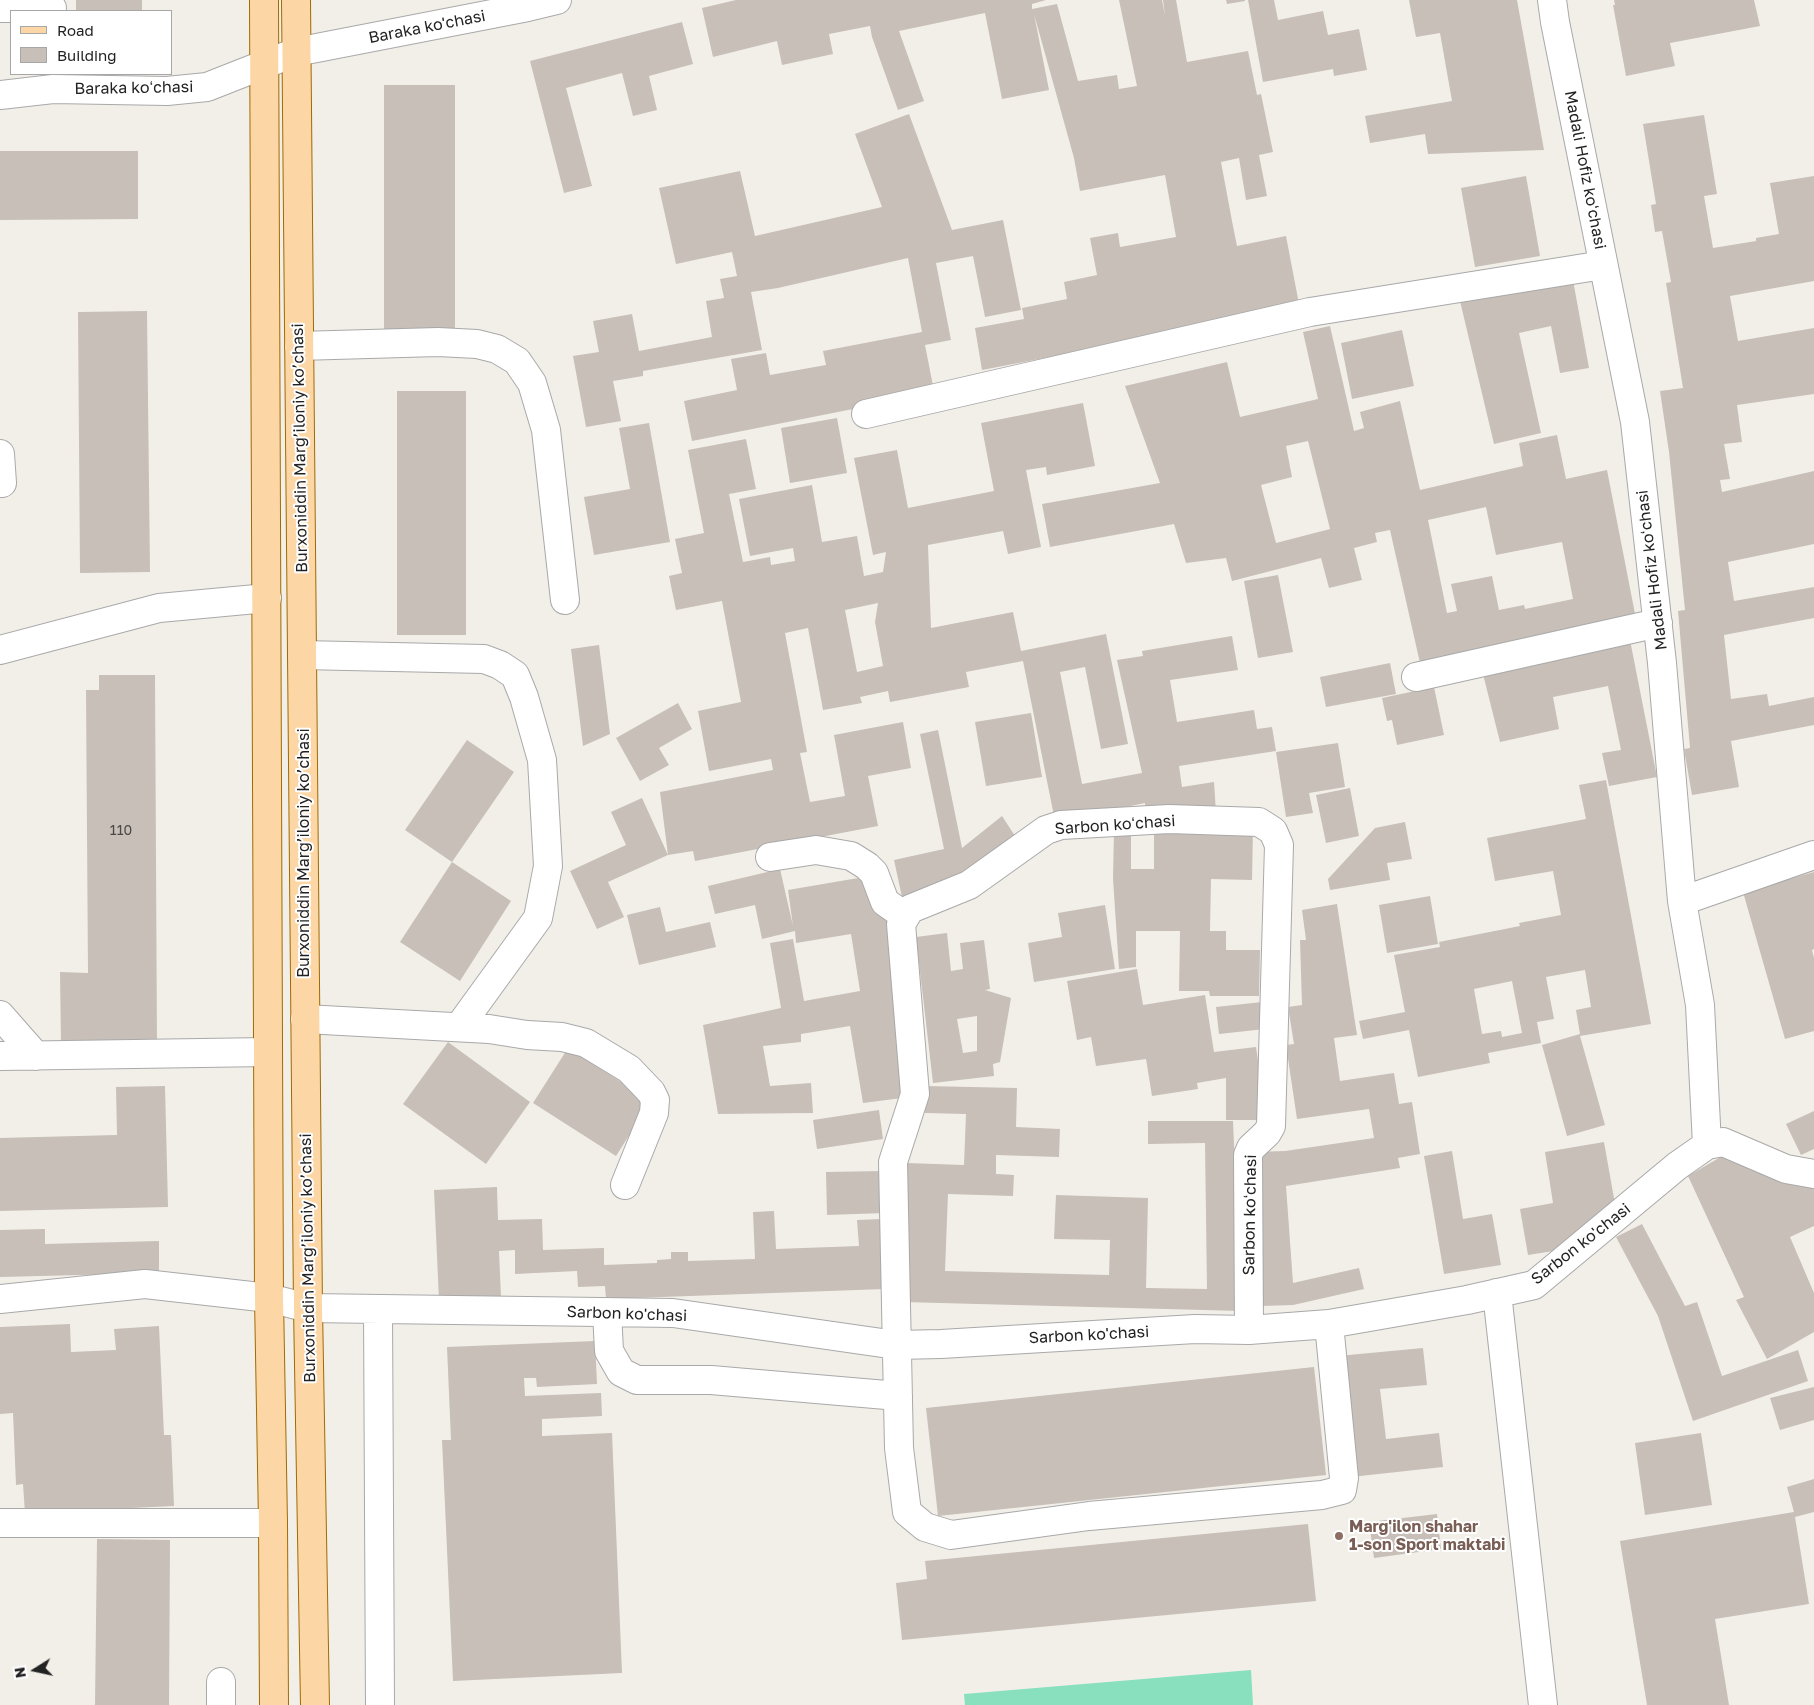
<!DOCTYPE html>
<html>
<head>
<meta charset="utf-8">
<style>
	body { margin:0 }
	#map { position:relative; width:1814px; height:1705px; overflow:hidden; background:#f2efe9; font-family:"Golos Text",sans-serif }
	canvas { display:block }
	.legend { position:absolute; left:10px; top:10px; width:162px; height:65px; box-sizing:border-box; background:#fff; border:1px solid #a7a7a7; margin:0; padding:6px 9px; list-style:none; font-size:15px; color:#222 }
	.legend li { display:flex; align-items:center; gap:10px; height:25px }
	.legend b { width:25px; border:1px solid #a7a7a7 }
	.north { position:absolute; left:10px; top:1645px; width:50px; height:50px; -webkit-text-stroke:4px #fff; paint-order:stroke; rotate:260deg; font-size:14px; font-weight:700; line-height:20px; text-align:center; color:#222 }
	.north::after { content:''; display:block; margin:auto; width:18px; height:22px; background:#222; clip-path:polygon(50% 0,100% 100%,50% 72%,0 100%) }
</style>
</head>
<body>
<div id="map">
<canvas width="1814" height="1705"></canvas>
<ul class="legend">
<li><b style="height:6px;background:#fcd6a4"></b>Road</li>
<li><b style="height:14px;background:#c7bfb8"></b>Building</li>
</ul>
<div class="north">N</div>
</div>
<script>
const c = document.querySelector('canvas').getContext('2d');
c.lineJoin = 'round';
function fillPath(path, color) {
  c.fillStyle = color;
  c.fill(path, 'evenodd');
}
function shape(rows) {
  const path = new Path2D();
  for (const r of rows) {
    path.moveTo(r[0], r[1]);
    for (let i = 2; i < r.length; i += 2) path.lineTo(r[i], r[i + 1]);
  }
  return path;
}
function strokePath(path, color, width, dash) {
  c.strokeStyle = color;
  c.lineWidth = width;
  c.lineCap = dash ? 'butt' : 'round';
  c.setLineDash(dash || []);
  c.stroke(path);
}
function write(font, color, halo, rows, align = 'center') {
  c.font = font + ' "Golos Text",sans-serif';
  c.lineWidth = 4;
  c.setLineDash([]);
  c.textBaseline = 'middle';
  c.strokeStyle = halo;
  c.fillStyle = color;
  for (const [text, x, y, turn = 0] of rows) {
    c.save();
    c.translate(x, y);
    c.rotate((+turn || 0) * Math.PI / 180);
    c.textAlign = isNaN(turn) ? turn : align;
    if (halo) c.strokeText(text, 0, 0);
    c.fillText(text, 0, 0);
    c.restore();
  }
}
fillPath(shape([
	[1251,1670,1253,1705,965,1705,964,1694]
]), '#88e0be');
fillPath(shape([
	[76,0,142,0,142,11,76,11],
	[736,0,1046,0,1032,4,1032,9,1057,4,1078,81,1117,75,1119,89,1137,86,1119,0,1162,0,1165,16,1163,0,1176,0,1187,62,1248,51,1257,95,1261,94,1273,152,1259,155,1267,196,1246,200,1239,158,1221,162,1232,221,1237,246,1286,236,1299,304,1226,323,982,370,975,328,1024,319,1022,308,1067,299,1064,282,1097,275,1090,238,1118,233,1120,247,1176,237,1165,175,1080,191,1074,158,1034,14,1049,90,1002,99,985,13,899,31,924,101,898,110,872,37,870,26,829,34,833,54,782,65,777,41,713,57,702,8],
	[1226,0,1245,0,1245,1,1227,4],
	[1248,0,1274,0,1278,20,1323,11,1328,35,1359,29,1367,70,1334,76,1333,69,1263,82],
	[1409,0,1517,0,1544,150,1428,154,1425,134,1370,143,1365,116,1452,101,1440,33,1416,37],
	[1614,0,1754,0,1760,26,1670,43,1675,66,1626,76,1613,5,1615,5],
	[682,22,693,64,649,76,657,110,633,116,622,73,566,88,592,186,564,193,530,61],
	[384,85,455,85,455,331,384,331],
	[909,114,952,230,1003,220,1021,310,985,317,973,256,936,263,951,340,925,345,934,391,858,408,692,441,684,401,737,390,731,359,766,353,770,375,826,365,823,351,922,332,908,258,778,288,751,292,762,350,643,371,643,376,613,381,621,421,586,427,573,356,599,352,593,321,632,314,639,351,712,337,706,301,724,298,720,279,737,276,732,252,676,264,659,188,740,171,755,236,882,207,855,134],
	[1704,115,1717,194,1704,196,1713,248,1756,241,1756,238,1779,234,1770,183,1814,176,1814,281,1730,296,1738,341,1814,328,1814,394,1737,405,1742,442,1724,444,1730,479,1720,480,1722,492,1814,471,1814,544,1728,562,1734,601,1814,587,1814,618,1724,635,1731,699,1767,694,1769,706,1814,697,1814,725,1731,741,1739,787,1692,795,1684,749,1690,748,1678,611,1685,610,1669,452,1660,391,1683,388,1666,283,1671,282,1662,231,1655,232,1651,205,1656,204,1643,124],
	[0,151,138,151,138,219,0,220],
	[1526,176,1540,256,1475,267,1461,188],
	[1573,280,1589,368,1560,373,1551,326,1519,333,1541,433,1494,444,1460,301],
	[147,311,150,572,80,573,78,312],
	[1330,326,1354,431,1364,428,1360,412,1400,401,1420,490,1523,466,1519,443,1557,435,1566,479,1607,470,1636,619,1420,663,1390,530,1375,533,1377,542,1354,548,1362,580,1329,588,1321,558,1232,581,1226,558,1186,563,1174,524,1050,547,1042,504,1160,483,1125,386,1227,362,1240,417,1318,399,1303,332],
	[1308,441,1330,529,1276,543,1261,485,1292,477,1286,446],
	[1486,507,1496,555,1562,542,1573,599,1525,609,1524,605,1499,610,1492,576,1451,584,1457,611,1447,613,1428,520],
	[1402,330,1414,386,1352,399,1341,343],
	[397,391,466,391,466,635,397,635],
	[1083,403,1095,466,1047,475,1046,467,1026,470,1041,547,1008,554,1003,531,928,545,931,628,1013,612,1021,651,1106,634,1128,744,1101,749,1085,667,1060,672,1082,784,1142,773,1117,660,1143,656,1142,651,1232,636,1238,670,1170,680,1177,722,1254,710,1257,729,1272,727,1276,751,1179,766,1182,787,1214,782,1216,812,1146,813,1145,803,1055,821,1023,661,966,672,969,687,890,702,888,691,860,697,862,703,823,710,808,628,785,633,807,752,800,753,810,802,845,796,834,735,903,722,911,768,868,776,878,826,695,861,693,851,668,855,660,792,773,770,771,759,709,771,698,711,741,702,722,601,676,610,669,576,682,573,675,539,704,533,688,450,746,439,756,489,729,494,743,562,770,557,771,565,795,561,793,548,750,556,739,499,812,485,822,542,857,536,864,576,883,572,886,552,873,555,854,458,897,450,908,508,994,491,981,423],
	[878,603,875,622,883,666,857,672,845,610],
	[837,418,847,473,790,483,781,428],
	[649,423,670,542,594,555,584,497,630,489,619,428],
	[1278,575,1293,652,1258,658,1244,581],
	[1629,635,1657,777,1609,786,1602,753,1621,750,1608,686,1553,697,1559,729,1500,742,1481,666],
	[599,645,610,734,583,746,571,649],
	[1390,663,1396,694,1326,707,1320,677],
	[99,675,155,675,157,1046,61,1046,60,972,88,973,86,690,99,690],
	[1434,687,1444,735,1397,745,1392,720,1387,721,1382,698],
	[678,703,692,729,659,748,669,765,640,781,616,738],
	[1031,713,1042,777,986,786,975,722],
	[938,730,962,848,1002,816,1017,839,969,883,902,897,894,860,944,849,920,734],
	[467,740,514,772,452,862,405,830],
	[1338,743,1345,787,1309,793,1313,813,1286,817,1276,752],
	[1606,780,1651,1024,1580,1036,1605,1125,1567,1136,1542,1045,1580,1034,1576,1010,1591,1007,1585,970,1546,977,1554,1019,1537,1022,1541,1043,1488,1053,1490,1063,1418,1077,1409,1030,1363,1039,1359,1021,1405,1012,1394,955,1440,947,1439,942,1520,926,1519,923,1561,915,1553,871,1495,881,1487,838,1586,819,1579,785],
	[1512,981,1522,1033,1502,1037,1501,1031,1482,1034,1474,989],
	[1350,788,1359,836,1326,843,1316,795],
	[642,798,668,855,608,882,624,917,597,929,570,871,626,845,611,812],
	[1405,822,1412,859,1387,863,1390,880,1330,890,1328,879,1375,828],
	[1253,827,1252,880,1211,879,1210,931,1226,931,1226,950,1260,950,1259,996,1210,996,1209,991,1179,991,1180,931,1136,931,1136,967,1119,969,1113,879,1114,828,1131,829,1131,869,1154,869,1154,829],
	[452,862,511,901,460,981,400,942],
	[780,869,793,926,788,890,864,877,887,921,903,1017,902,1098,863,1103,850,1026,801,1034,801,1042,763,1046,770,1086,811,1083,813,1113,718,1114,703,1025,781,1008,770,943,793,939,804,1001,860,991,851,934,796,943,795,931,762,939,755,905,715,914,708,886],
	[1814,872,1814,949,1812,950,1814,958,1814,1031,1785,1039,1743,892],
	[1430,896,1438,944,1387,953,1379,905],
	[1337,904,1357,1035,1334,1038,1340,1081,1394,1073,1399,1104,1412,1102,1420,1154,1398,1158,1400,1168,1286,1186,1293,1283,1359,1268,1364,1289,1293,1305,1262,1306,1254,1152,1285,1151,1374,1138,1369,1109,1297,1119,1286,1045,1294,1044,1288,1007,1302,1005,1300,940,1306,940,1302,910],
	[1105,905,1115,969,1034,982,1028,943,1062,937,1058,913],
	[660,907,666,932,710,922,716,947,639,965,627,915],
	[947,933,951,971,963,969,960,943,984,940,990,989,985,990,1011,998,1000,1062,993,1064,994,1076,933,1083,916,937],
	[977,1016,977,1051,963,1053,957,1019],
	[1137,969,1143,1005,1205,995,1214,1052,1256,1047,1260,1074,1260,1120,1226,1120,1226,1078,1197,1083,1198,1089,1152,1096,1146,1059,1096,1066,1091,1037,1077,1040,1067,981],
	[1262,1002,1265,1029,1219,1034,1216,1007],
	[448,1042,530,1102,486,1164,403,1104],
	[568,1048,651,1101,616,1156,533,1103],
	[165,1086,168,1207,0,1211,0,1138,117,1135,116,1087],
	[926,1086,1017,1088,1016,1127,1060,1129,1059,1157,996,1155,996,1174,1014,1175,1013,1196,948,1194,945,1271,1109,1275,1110,1240,1054,1239,1056,1195,1148,1198,1146,1288,1207,1289,1205,1143,1148,1144,1148,1121,1233,1121,1241,1311,903,1302,906,1163,964,1165,966,1114,925,1113],
	[879,1110,883,1139,817,1149,813,1120],
	[1814,1111,1814,1149,1801,1155,1786,1124],
	[1604,1142,1615,1204,1566,1249,1528,1255,1520,1209,1553,1203,1545,1152],
	[1452,1151,1463,1219,1492,1214,1501,1265,1444,1274,1424,1156],
	[1724,1155,1814,1180,1814,1226,1790,1237,1814,1293,1814,1332,1767,1359,1736,1300,1744,1297,1688,1176],
	[884,1171,885,1213,827,1215,826,1172],
	[497,1187,498,1220,542,1219,543,1250,604,1248,604,1265,657,1263,657,1260,671,1259,671,1252,688,1252,688,1261,755,1259,753,1212,774,1211,776,1249,859,1246,857,1220,882,1219,885,1289,606,1299,605,1286,578,1287,577,1271,515,1274,515,1250,499,1251,501,1297,439,1300,434,1190],
	[1642,1224,1685,1306,1697,1302,1722,1376,1798,1350,1808,1381,1693,1421,1658,1316,1616,1237],
	[45,1229,45,1244,159,1241,159,1273,0,1277,0,1230],
	[70,1324,71,1352,116,1350,114,1329,159,1326,164,1435,171,1435,174,1506,25,1513,23,1484,16,1485,13,1413,0,1414,0,1327],
	[595,1341,597,1384,537,1387,536,1378,524,1378,525,1396,601,1393,602,1416,542,1419,542,1436,612,1433,622,1673,453,1681,442,1440,451,1440,447,1347],
	[1423,1348,1427,1385,1380,1389,1386,1439,1439,1433,1443,1467,1351,1477,1338,1356],
	[1314,1367,1326,1475,938,1516,926,1408],
	[1814,1387,1814,1420,1780,1430,1770,1398],
	[1701,1433,1712,1505,1645,1515,1635,1443],
	[1814,1479,1814,1512,1795,1517,1809,1604,1715,1619,1729,1705,1647,1705,1620,1541,1794,1512,1787,1487],
	[1437,1514,1441,1549,1374,1558,1369,1522],
	[1308,1524,1316,1601,902,1640,896,1583,927,1579,925,1561],
	[97,1539,170,1540,169,1705,95,1705]
]), '#c7bfb8');
const minor = shape([
	[1552,0,1555,22,1635,422,1662,663,1682,901,1700,1005,1707,1145],
	[0,8,52,8],
	[0,95,53,89,167,91,207,87,296,52,528,7,557,0],
	[299,346,438,342,477,344,497,349,517,361,532,383,546,430,565,600],
	[866,414,1310,312,1603,265],
	[0,454,2,483],
	[0,650,159,608,267,598],
	[302,655,484,659,500,665,515,675,524,697,542,760,548,866,538,918,459,1027],
	[1416,677,1658,623],
	[770,857,816,850,851,856,867,866,874,873,885,902,905,916],
	[1682,901,1814,855],
	[0,1015,36,1056],
	[305,1019,489,1029,527,1035,562,1037,586,1043,629,1069,651,1092,655,1100,654,1113,625,1185],
	[0,1056,268,1052],
	[1497,1293,1543,1705],
	[0,1299,145,1284,269,1298,308,1308,673,1313,896,1345,941,1344,1195,1329,1249,1330,1329,1324,1467,1300,1534,1285,1677,1166,1707,1145,1723,1142,1786,1169,1814,1174],
	[378,1309,380,1705],
	[607,1312,609,1351,621,1372,637,1380,711,1380,898,1396],
	[1249,1330,1248,1155,1251,1148,1267,1133,1271,1126,1279,845,1273,831,1259,822,1169,819,1061,825,1046,830,969,885,910,909,901,924,915,1094,893,1162,899,1448,907,1512,925,1527,951,1535,1089,1516,1322,1495,1342,1490,1344,1478,1329,1324],
	[0,1523,273,1523],
	[221,1682,221,1705]
]);
const major = shape([
	[264,0,269,1298,273,1523,274,1705],
	[296,0,308,1308,315,1705]
]);
strokePath(minor, '#a9a9a9', 30);
strokePath(major, '#a06b00', 30);
strokePath(minor, '#fff', 28);
strokePath(major, '#fcd6a4', 28);
for (const [x, y, r, color] of [
	[1339,1536,5,"#8d6e63"]
]) {
  const dot = new Path2D();
  dot.arc(x, y, r, 0, 2 * Math.PI);
  c.fillStyle = color;
  c.fill(dot);
  strokePath(dot, '#fff', 2);
}
write('14px', '#4b4948', null, [
	["110",121,831]
]);
write('16px', '#222', '#fff', [
	["Baraka ko'chasi",427,27,-11],
	["Baraka koʻchasi",134,88,-1],
	["Madali Hofiz koʻchasi",1585,170,79],
	["Burxoniddin Marg’iloniy ko’chasi",300,448,-91],
	["Madali Hofiz koʻchasi",1652,570,-97],
	["Sarbon koʻchasi",1115,825,-4],
	["Burxoniddin Marg’iloniy ko’chasi",304,853,-90],
	["Sarbon koʻchasi",1250,1215,-89],
	["Sarbon ko'chasi",1581,1244,-38],
	["Burxoniddin Marg’iloniy ko’chasi",308,1258,-91],
	["Sarbon ko'chasi",627,1314,2],
	["Sarbon ko'chasi",1089,1335,-3]
]);
write('bold 16px', '#785e54', '#fff', [
	["Marg'ilon shahar",1349,1527],
	["1-son Sport maktabi",1349,1545]
], 'left');
</script>
</body>
</html>
